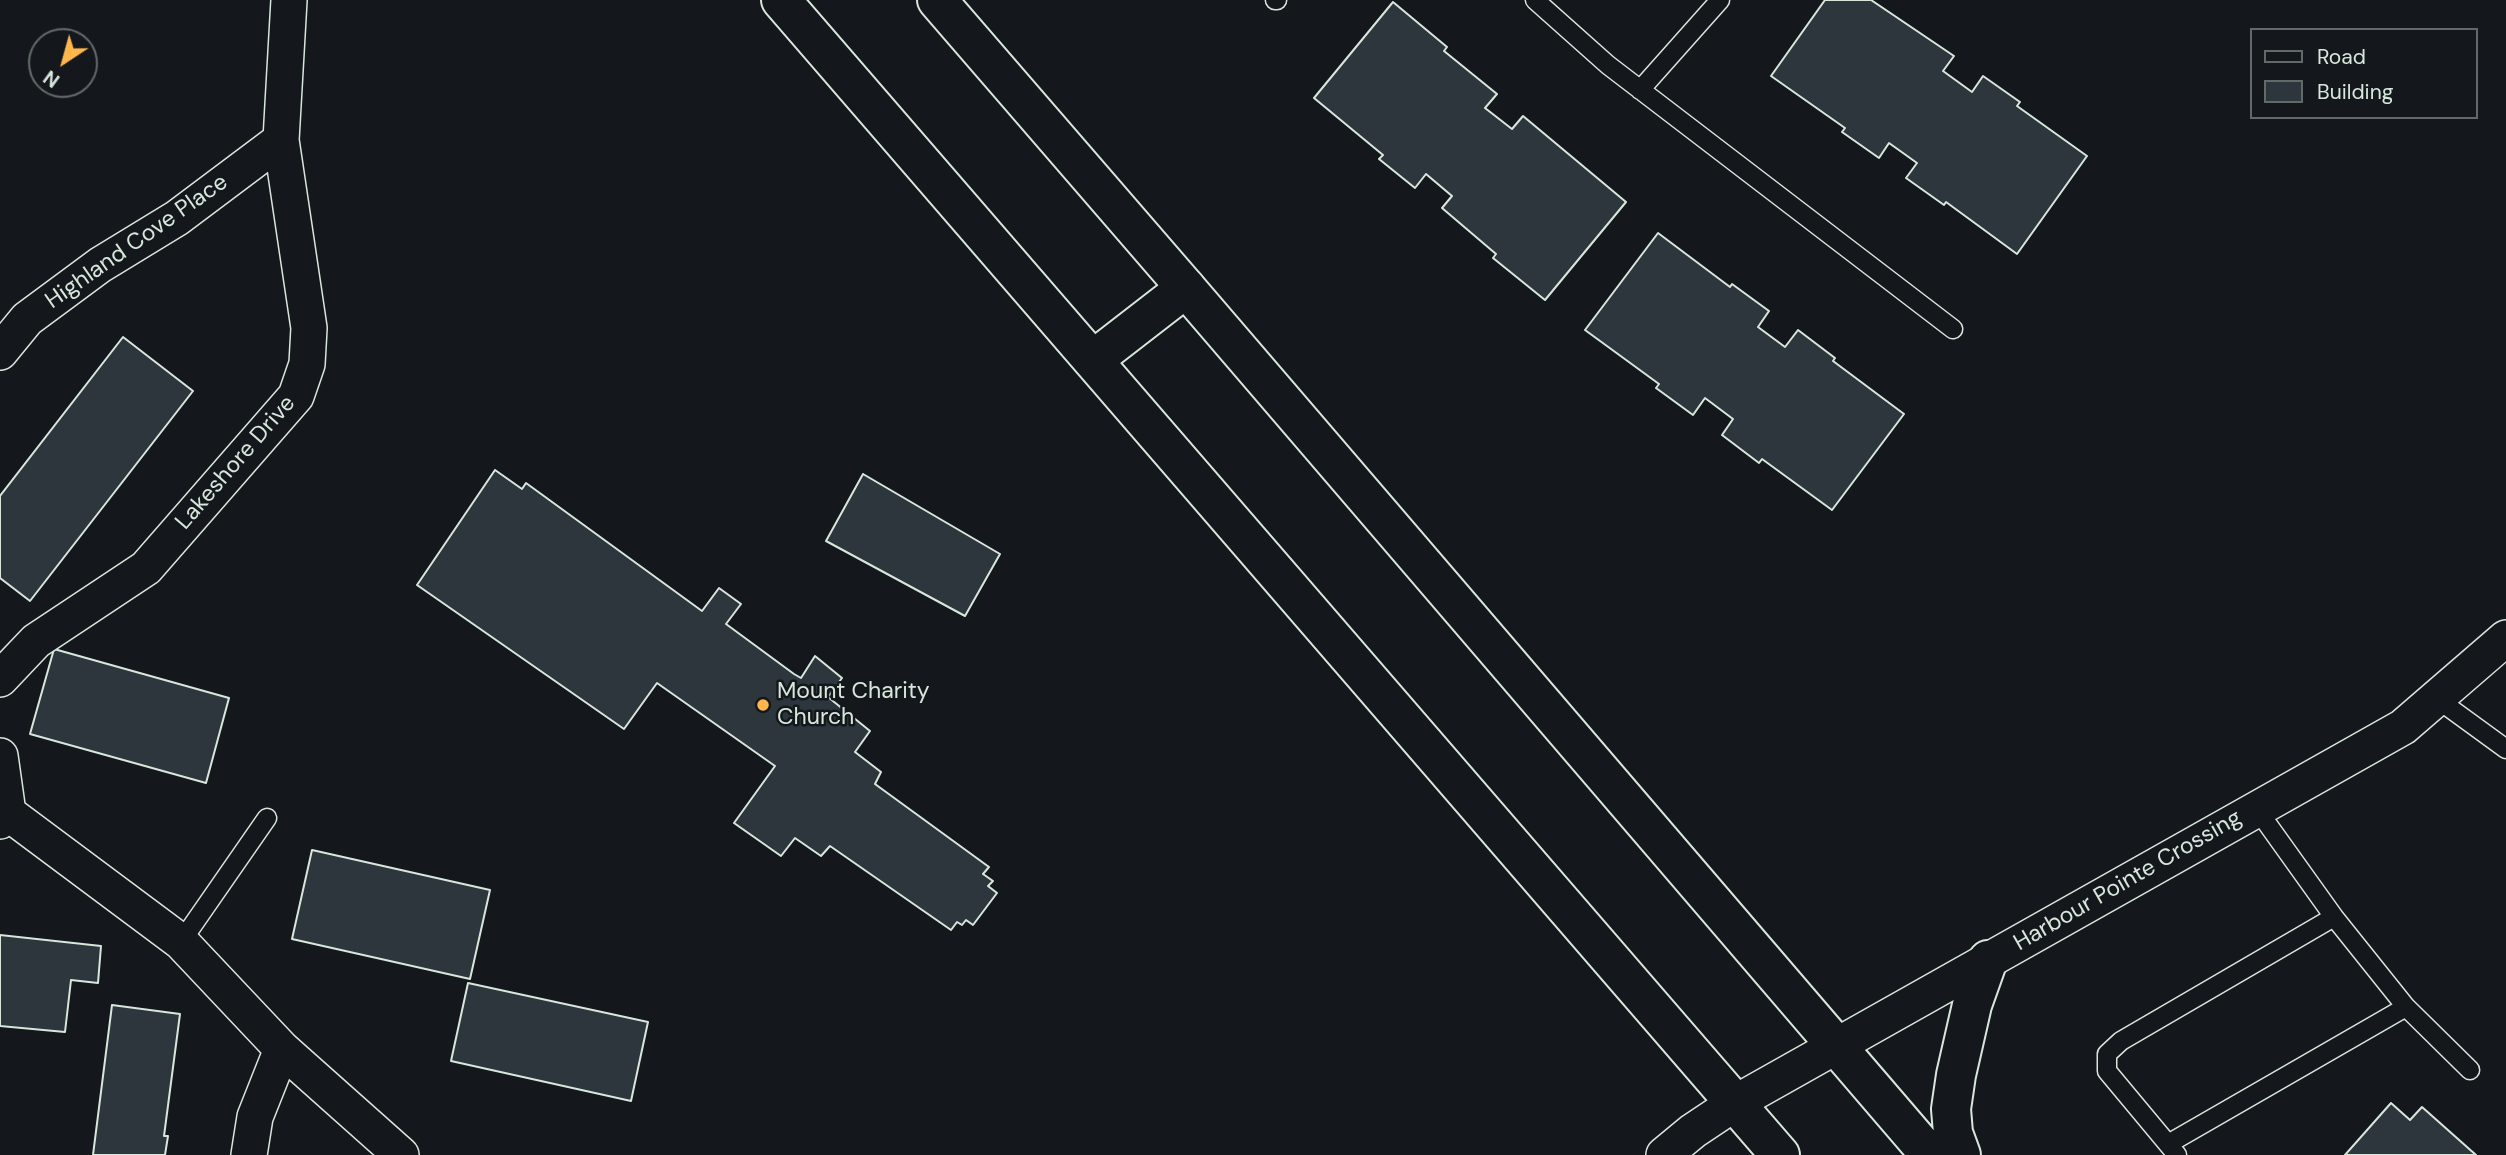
<!DOCTYPE html>
<html>
<head>
<meta charset="utf-8">
<style>
	body { margin:0 }
	#map { position:relative; width:2506px; height:1155px; overflow:hidden; background:#14181c; font-family:"DM Sans",sans-serif }
	canvas { display:block }
	.legend { position:absolute; left:2250px; top:28px; width:228px; height:91px; box-sizing:border-box; background:#14181c; border:2px solid #626a69; margin:0; padding:9px 12px; list-style:none; font-size:21px; color:#d8e6dc }
	.legend li { display:flex; align-items:center; gap:14px; height:35px }
	.legend b { width:35px; border:2px solid #626a69 }
	.north { position:absolute; left:28px; top:28px; width:70px; height:70px; box-sizing:border-box; background:#14181c; border:2px solid #626a69; border-radius:50%; rotate:216deg; font-size:19px; font-weight:700; line-height:28px; text-align:center; color:#d8e6dc }
	.north::after { content:''; display:block; margin:auto; width:24px; height:32px; background:#ffb74d; clip-path:polygon(50% 0,100% 100%,50% 72%,0 100%) }
</style>
</head>
<body>
<div id="map">
<canvas width="2506" height="1155"></canvas>
<ul class="legend">
<li><b style="height:9px;background:#14181c"></b>Road</li>
<li><b style="height:19px;background:#2c363c"></b>Building</li>
</ul>
<div class="north">N</div>
</div>
<script>
const c = document.querySelector('canvas').getContext('2d');
c.lineJoin = 'round';
function fillPath(path, color) {
  c.fillStyle = color;
  c.fill(path, 'evenodd');
}
function shape(rows) {
  const path = new Path2D();
  for (const r of rows) {
    path.moveTo(r[0], r[1]);
    for (let i = 2; i < r.length; i += 2) path.lineTo(r[i], r[i + 1]);
  }
  return path;
}
function strokePath(path, color, width, dash) {
  c.strokeStyle = color;
  c.lineWidth = width;
  c.lineCap = dash ? 'butt' : 'round';
  c.setLineDash(dash || []);
  c.stroke(path);
}
function write(font, color, halo, rows, align = 'center') {
  c.font = font + ' "DM Sans",sans-serif';
  c.lineWidth = 5;
  c.setLineDash([]);
  c.textBaseline = 'middle';
  c.strokeStyle = halo;
  c.fillStyle = color;
  for (const [text, x, y, turn = 0] of rows) {
    c.save();
    c.translate(x, y);
    c.rotate((+turn || 0) * Math.PI / 180);
    c.textAlign = isNaN(turn) ? turn : align;
    if (halo) c.strokeText(text, 0, 0);
    c.fillText(text, 0, 0);
    c.restore();
  }
}
const building = shape([
	[1825,0,1871,0,1954,56,1943,71,1972,92,1983,76,2020,102,2017,106,2087,156,2017,254,1946,202,1944,205,1906,178,1917,163,1889,143,1879,158,1842,132,1845,128,1771,76,1825,0],
	[1393,2,1447,47,1444,51,1497,94,1485,108,1512,129,1523,116,1626,202,1545,300,1493,258,1496,254,1442,208,1452,196,1426,174,1415,188,1379,159,1383,155,1314,98,1393,2],
	[1658,233,1730,287,1732,284,1769,311,1758,327,1785,347,1798,330,1835,358,1833,361,1904,414,1832,510,1762,459,1759,463,1722,435,1733,419,1705,398,1693,415,1656,388,1659,384,1585,330,1658,233],
	[123,337,193,391,30,601,0,578,0,496,123,337],
	[495,470,522,489,526,483,702,611,719,588,741,604,726,624,794,674,801,678,815,656,842,678,828,697,870,731,855,752,881,772,875,784,989,867,983,874,993,881,988,886,997,893,973,925,966,920,962,925,957,922,951,930,830,846,821,856,795,838,781,856,734,823,775,766,657,683,624,729,417,585,495,470],
	[863,474,1000,554,965,616,826,541,863,474],
	[54,649,229,698,206,783,30,734,54,649],
	[312,850,490,890,470,979,292,939,312,850],
	[0,935,101,946,98,983,71,980,65,1032,0,1026,0,935],
	[468,983,648,1022,631,1101,451,1061,468,983],
	[112,1005,180,1014,164,1136,168,1136,165,1155,93,1155,112,1005],
	[2391,1103,2410,1120,2422,1107,2476,1155,2345,1155,2391,1103]
]);
fillPath(building, '#2c363c');
strokePath(building, '#d8e6dc', 2);
const service = shape([
	[1275,0,1277,0],
	[1535,0,1608,65,1953,329],
	[1640,90,1720,0],
	[2436,698,2506,749],
	[181,942,267,818],
	[2406,1007,2470,1070],
	[2168,1144,2406,1007,2334,917],
	[2177,1155,2107,1071,2107,1054,2121,1041,2334,917,2256,808]
]);
const minor = shape([
	[0,352,27,319,100,265,177,218,281,140],
	[0,679,36,641,146,568,296,396,307,364,309,328,281,140,289,0],
	[0,756,8,813,0,821],
	[8,813,181,942,282,1049,401,1155],
	[249,1155,255,1117,282,1049],
	[1664,1155,1693,1131,1735,1103,2403,727,2506,638]
]);
const tertiary = shape([
	[1093,360,1186,288]
]);
const secondary = shape([
	[781,0,1780,1155],
	[937,0,1186,288,1930,1155],
	[1961,1155,1953,1133,1951,1109,1956,1075,1972,1005,1988,960]
]);
strokePath(service, '#d8e6dc', 21);
strokePath(minor, '#d8e6dc', 38);
strokePath(tertiary, '#d8e6dc', 42);
strokePath(secondary, '#d8e6dc', 42);
strokePath(service, '#14181c', 18);
strokePath(minor, '#14181c', 35);
strokePath(tertiary, '#14181c', 38);
strokePath(secondary, '#14181c', 38);
for (const [x, y, r, color] of [
	[763,705,7,"#ffb74d"]
]) {
  const dot = new Path2D();
  dot.arc(x, y, r, 0, 2 * Math.PI);
  c.fillStyle = color;
  c.fill(dot);
  strokePath(dot, '#14181c', 2.5);
}
write('23px', '#d8e6dc', '#14181c', [
	["Highland Cove Place",137,242,-35],
	["Lakeshore Drive",236,463,-49],
	["Harbour Pointe Crossing",2128,881,-30]
]);
write('23px', '#d8e6dc', '#14181c', [
	["Mount Charity",777,692],
	["Church",777,718]
], 'left');
</script>
</body>
</html>
